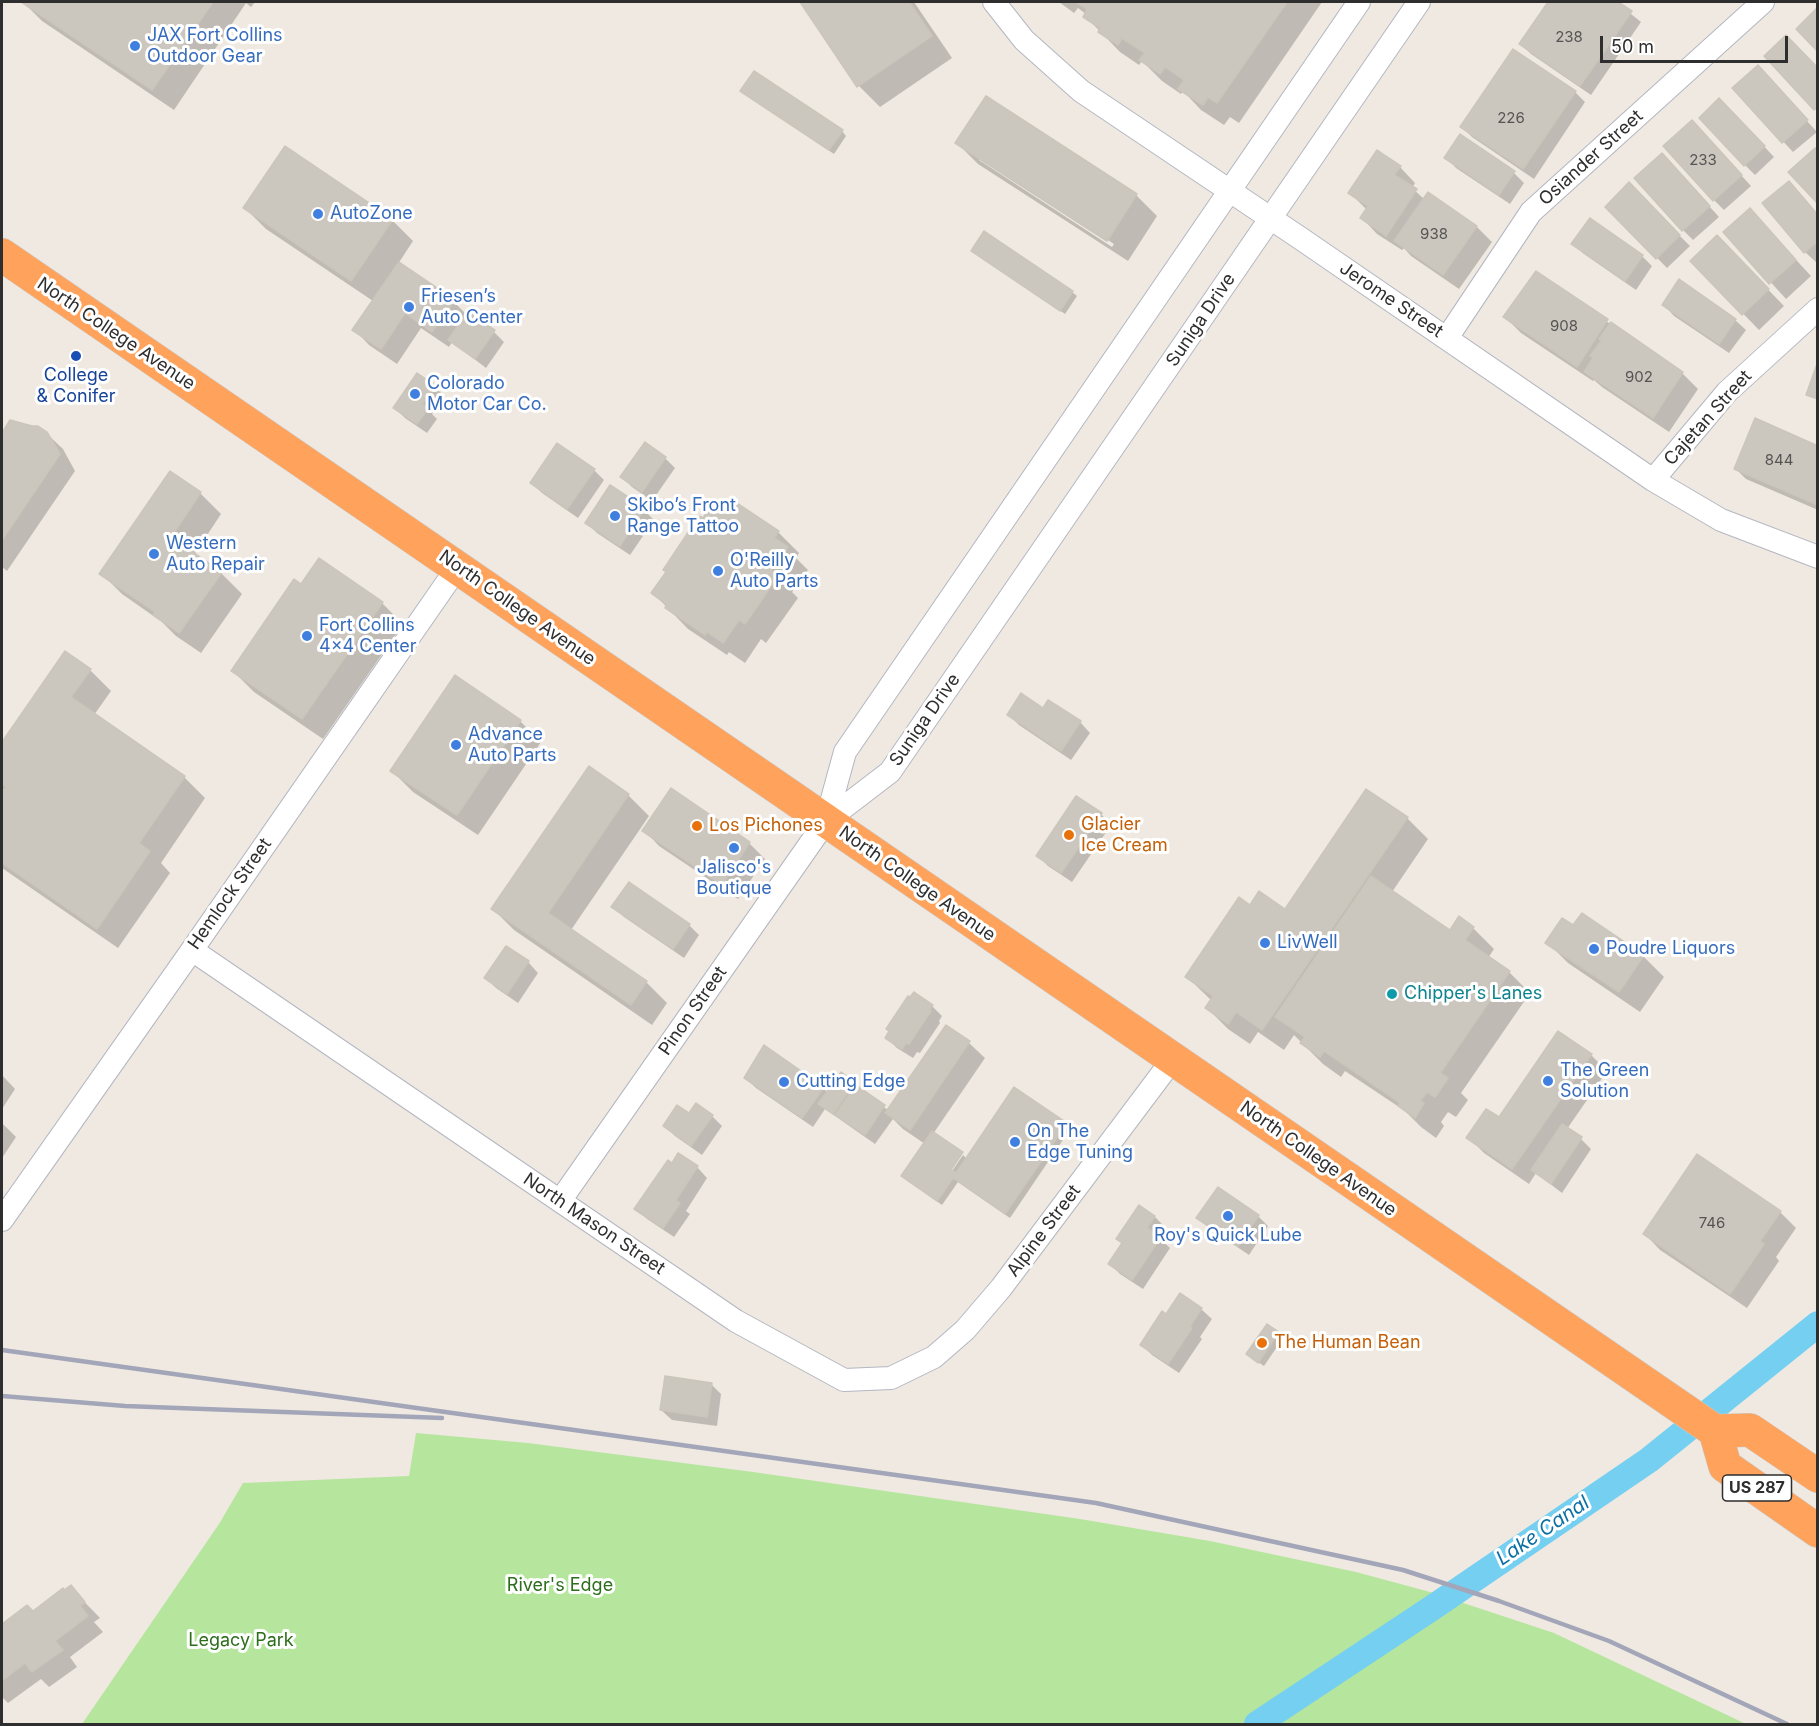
<!DOCTYPE html>
<html>
<head>
<meta charset="utf-8">
<style>
	body { margin:0 }
	#map { position:relative; width:1819px; height:1726px; overflow:hidden; background:#efe9e1; font-family:Inter,sans-serif }
	canvas { display:block }
	.frame { position:absolute; inset:0; border:3px solid #2e2e2e; pointer-events:none }
	.scale { position:absolute; left:1600px; top:36px; width:188px; height:27px; box-sizing:border-box; border:3px solid #2e2e2e; border-top:0; padding-left:8px; font-size:18px; line-height:21px; white-space:nowrap; color:#2e2e2e; -webkit-text-stroke:4px #fff; paint-order:stroke }
</style>
</head>
<body>
<div id="map">
<canvas width="1819" height="1726"></canvas>
<div class="frame"></div>
<div class="scale">50 m</div>
</div>
<script>
const c = document.querySelector('canvas').getContext('2d');
c.lineJoin = 'round';
function fillPath(path, color) {
  c.fillStyle = color;
  c.fill(path, 'evenodd');
}
function shape(rows) {
  const path = new Path2D();
  for (const r of rows) {
    path.moveTo(r[0], r[1]);
    for (let i = 2; i < r.length; i += 2) path.lineTo(r[i], r[i + 1]);
  }
  return path;
}
function strokePath(path, color, width, dash) {
  c.strokeStyle = color;
  c.lineWidth = width;
  c.lineCap = dash ? 'butt' : 'round';
  c.setLineDash(dash || []);
  c.stroke(path);
}
function write(font, color, halo, rows, align = 'center') {
  c.font = font + ' Inter,sans-serif';
  c.lineWidth = 6;
  c.setLineDash([]);
  c.textBaseline = 'middle';
  c.strokeStyle = halo;
  c.fillStyle = color;
  for (const [text, x, y, turn = 0] of rows) {
    c.save();
    c.translate(x, y);
    c.rotate((+turn || 0) * Math.PI / 180);
    c.textAlign = isNaN(turn) ? turn : align;
    if (halo) c.strokeText(text, 0, 0);
    c.fillText(text, 0, 0);
    c.restore();
  }
}
fillPath(shape([
	[416,1433,528,1443,753,1472,1080,1519,1210,1541,1356,1572,1430,1592,1554,1633,1746,1724,82,1724,219,1524,243,1483,409,1476]
]), '#b6e59e');
fillPath(shape([
	[23,2,255,2,251,7,246,3,174,110,42,21],
	[802,2,914,2,952,58,880,107,859,86],
	[1059,2,1322,2,1239,123,1230,117,1224,125,1201,110,1183,91,1181,94,1162,81,1142,61,1139,65,1120,52,1085,16,1086,14,1078,8,1074,13],
	[1550,2,1616,2,1641,22,1591,95,1531,54,1521,44],
	[1768,78,1817,132,1793,152,1734,89],
	[1575,92,1585,102,1534,179,1472,137,1462,127],
	[747,95,842,131,846,136,834,154],
	[986,98,1136,195,1157,216,1128,261,978,164,957,143],
	[979,157,1114,244,1112,247,979,160],
	[1730,110,1774,157,1755,175,1745,165],
	[1702,132,1751,186,1724,210,1714,200],
	[1460,136,1514,173,1524,183,1510,204,1456,168,1446,157],
	[286,148,392,220,413,241,398,264,454,302,467,315,468,313,494,332,504,342,486,368,452,342,449,347,421,328,397,364,369,345,354,329,373,301,266,229,245,208],
	[1672,165,1719,217,1693,240,1683,230],
	[1400,167,1415,183,1412,188,1424,199,1429,194,1477,227,1492,242,1459,289,1411,256,1404,248,1402,250,1377,234,1362,218,1367,210,1350,193],
	[1789,183,1818,215,1818,264,1805,252],
	[1629,185,1690,246,1667,268,1607,207],
	[1750,210,1811,276,1786,299,1725,232],
	[1717,237,1784,306,1759,330,1692,261],
	[1573,244,1642,256,1652,266,1636,290,1584,254],
	[973,251,1072,292,1077,296,1065,314],
	[1536,273,1682,373,1698,389,1669,432,1602,387,1594,380,1593,381,1521,333,1505,317],
	[1680,282,1735,320,1746,330,1729,353,1674,316,1664,305],
	[434,386,444,396,432,414,437,419,427,433,405,418,395,408],
	[11,422,46,433,63,449,75,471,7,571,2,567,2,436],
	[1818,447,1818,510,1746,479,1735,468],
	[665,458,675,468,652,501,632,487,622,477],
	[594,470,604,480,578,518,542,493,532,483],
	[171,473,200,493,221,514,194,555,221,573,242,594,201,653,176,636,162,622,122,594,101,573],
	[611,487,644,510,654,520,630,555,597,533,587,523],
	[704,520,778,532,799,553,796,558,808,570,792,592,798,598,766,643,761,639,745,663,729,652,727,655,688,629,653,593],
	[301,586,382,603,403,624,323,739,254,692,233,671],
	[65,653,90,670,111,691,94,715,184,777,205,798,161,863,170,873,118,948,2,868,2,796,5,791,2,788,2,744],
	[1044,710,1080,722,1090,733,1071,760,1019,725,1009,715],
	[520,721,541,742,478,835,413,792,392,771],
	[671,790,749,843,765,859,738,899,659,846,644,830],
	[628,795,649,816,571,930,646,982,667,1003,652,1025,514,930,493,909],
	[1101,814,1111,825,1072,882,1048,866,1038,856],
	[1407,818,1428,839,1392,892,1450,932,1473,928,1494,949,1488,958,1509,972,1530,993,1461,1093,1468,1100,1456,1117,1448,1112,1441,1122,1444,1126,1436,1138,1421,1127,1405,1111,1345,1071,1341,1077,1323,1064,1294,1035,1284,1050,1258,1032,1250,1044,1228,1029,1207,1008,1211,1000,1187,977,1250,907,1286,911],
	[613,907,689,925,699,935,684,958,624,917],
	[1574,927,1643,956,1664,977,1640,1012,1568,963,1547,942],
	[506,948,528,962,538,973,518,1003,496,988,486,978],
	[932,1006,942,1016,939,1021,940,1023,920,1053,917,1052,913,1058,897,1048,887,1038],
	[946,1027,969,1043,985,1058,933,1134,946,1175,948,1177,963,1155,967,1159,1066,1124,1071,1128,1010,1218,958,1182,942,1205,908,1181,903,1176,925,1144,903,1129,893,1119,875,1144,825,1109,813,1127,756,1088,746,1078,823,1088,828,1093,841,1074,889,1111],
	[1591,1055,1607,1071,1567,1129,1581,1139,1591,1149,1562,1193,1536,1173,1529,1184,1484,1153,1468,1137,1499,1119],
	[2,1075,15,1089,2,1109],
	[689,1115,712,1116,722,1126,702,1155,675,1136,665,1126],
	[2,1123,16,1137,2,1158],
	[1697,1156,1780,1212,1796,1228,1776,1257,1779,1261,1747,1308,1660,1250,1645,1234],
	[672,1165,697,1167,707,1178,686,1211,690,1214,674,1237,647,1219,636,1209],
	[1140,1207,1155,1217,1165,1227,1158,1237,1170,1248,1143,1289,1120,1274,1110,1264,1123,1244],
	[1258,1216,1268,1226,1249,1255,1209,1228,1198,1218],
	[1180,1295,1201,1309,1212,1319,1200,1337,1202,1339,1179,1373,1152,1355,1142,1345,1166,1316],
	[1278,1333,1283,1338,1264,1366,1253,1359],
	[711,1384,721,1394,717,1426,672,1420,661,1410],
	[70,1587,100,1618,94,1622,103,1632,70,1657,77,1667,49,1687,41,1679,8,1703,2,1697,2,1636,5,1634,2,1626,27,1607,33,1613]
]), '#0003');
strokePath(shape([
	[1257,1724,1432,1608,1649,1460,1818,1324]
]), '#75cff0', 26);
const building = shape([
	[21,2,213,2,152,90,21,2],
	[800,2,909,2,932,36,857,87,800,2],
	[1076,2,1287,2,1217,103,1208,97,1203,105,1178,89,1184,80,1165,67,1160,74,1139,60,1145,53,1122,38,1118,45,1098,32,1100,28,1083,17,1087,9,1076,2],
	[1548,2,1618,2,1632,11,1580,86,1519,44,1548,2],
	[1818,7,1818,52,1796,29,1818,7],
	[1786,35,1818,68,1818,107,1814,110,1764,56,1786,35],
	[1513,49,1576,91,1523,169,1460,127,1513,49],
	[1758,65,1808,120,1782,143,1732,88,1758,65],
	[754,71,843,130,829,150,740,91,754,71],
	[986,96,1137,194,1107,241,955,143,986,96],
	[1719,98,1765,146,1744,166,1699,118,1719,98],
	[1692,120,1742,175,1713,201,1663,146,1692,120],
	[1460,134,1515,171,1499,195,1444,158,1460,134],
	[285,146,393,219,351,281,243,208,285,146],
	[1815,148,1818,151,1818,204,1788,172,1815,148],
	[1377,150,1401,166,1394,175,1417,189,1386,236,1360,218,1368,206,1348,193,1377,150],
	[1662,153,1710,206,1682,231,1634,178,1662,153],
	[1789,181,1818,215,1818,241,1804,253,1762,203,1789,181],
	[1629,182,1680,235,1656,259,1605,207,1629,182],
	[1428,192,1477,226,1443,275,1394,241,1428,192],
	[1750,208,1796,260,1769,284,1723,232,1750,208],
	[1590,218,1643,255,1625,281,1571,244,1590,218],
	[984,231,1073,291,1060,311,971,251,984,231],
	[1717,235,1769,289,1742,315,1690,261,1717,235],
	[399,262,455,300,432,332,405,313,381,349,352,330,399,262],
	[1536,271,1608,319,1577,367,1503,317,1536,271],
	[1679,279,1736,319,1719,344,1662,305,1679,279],
	[468,311,495,330,475,359,448,340,468,311],
	[1611,322,1683,372,1653,418,1584,372,1593,358,1590,356,1602,340,1599,339,1611,322],
	[1817,364,1818,364,1818,399,1806,395,1817,364],
	[417,373,435,385,422,404,428,408,417,424,393,408,417,373],
	[1755,418,1818,446,1818,505,1734,469,1755,418],
	[10,420,32,426,38,426,47,432,60,454,2,540,2,433,10,420],
	[645,442,666,457,642,492,620,477,645,442],
	[557,443,595,469,567,509,530,483,557,443],
	[170,471,201,492,171,537,222,572,179,633,153,615,155,612,99,574,170,471],
	[610,485,645,508,620,546,585,523,610,485],
	[716,499,733,510,737,503,779,531,774,538,788,547,771,571,778,576,745,624,739,620,723,643,707,632,705,635,665,608,667,605,651,593,666,572,663,570,699,516,703,518,716,499],
	[319,558,383,602,302,719,231,671,294,579,301,584,319,558],
	[65,651,91,669,71,697,185,776,139,843,150,851,97,929,2,863,2,794,6,787,2,784,2,742,65,651],
	[455,675,521,720,457,815,390,771,455,675],
	[1021,693,1043,708,1048,700,1081,721,1061,751,1007,715,1021,693],
	[589,766,629,794,548,913,647,981,631,1005,491,909,589,766],
	[671,788,750,842,722,885,642,831,671,788],
	[1366,789,1408,817,1262,1030,1236,1012,1228,1024,1205,1008,1213,996,1185,977,1239,897,1250,905,1259,891,1285,909,1366,789],
	[1076,796,1102,813,1061,873,1036,856,1076,796],
	[1371,876,1450,930,1459,916,1474,927,1465,940,1510,971,1440,1073,1448,1078,1435,1097,1427,1092,1420,1101,1424,1103,1415,1118,1398,1106,1400,1103,1324,1051,1320,1057,1300,1043,1305,1037,1275,1017,1371,876],
	[629,882,690,924,673,949,611,907,629,882],
	[1582,913,1644,955,1619,992,1545,943,1562,918,1573,925,1582,913],
	[506,946,529,961,507,994,484,978,506,946],
	[914,992,933,1005,929,1010,931,1011,909,1044,906,1043,902,1049,885,1038,889,1031,886,1029,908,996,910,997,914,992],
	[946,1025,970,1041,910,1130,885,1113,946,1025],
	[1558,1031,1592,1054,1512,1169,1466,1138,1486,1109,1499,1117,1558,1031],
	[764,1045,824,1087,802,1118,744,1078,764,1045],
	[841,1072,855,1082,833,1114,818,1104,841,1072],
	[856,1085,885,1105,865,1135,835,1115,856,1085],
	[1014,1087,1067,1123,1005,1214,953,1178,937,1201,901,1176,932,1131,963,1152,951,1170,956,1173,1014,1087],
	[696,1103,713,1115,691,1146,663,1126,677,1105,689,1113,696,1103],
	[1562,1124,1582,1137,1551,1184,1531,1170,1562,1124],
	[678,1153,698,1166,676,1200,680,1203,663,1228,634,1209,668,1160,672,1163,678,1153],
	[1697,1154,1781,1211,1760,1241,1764,1244,1730,1294,1643,1234,1697,1154],
	[1218,1187,1259,1215,1238,1246,1196,1218,1218,1187],
	[1139,1205,1155,1216,1147,1228,1161,1237,1132,1280,1108,1264,1122,1243,1116,1239,1139,1205],
	[1180,1293,1202,1308,1190,1326,1192,1328,1168,1364,1140,1345,1162,1311,1166,1314,1180,1293],
	[1267,1324,1279,1332,1258,1363,1246,1354,1267,1324],
	[665,1376,712,1383,707,1417,660,1410,665,1376],
	[71,1585,85,1602,80,1606,88,1616,55,1641,63,1650,32,1672,25,1663,2,1681,2,1624,27,1605,33,1611,63,1588,64,1590,71,1585]
]);
fillPath(building, '#cbc7bf');
strokePath(building, '#cbc5ba', 1.5);
const street = shape([
	[994,2,1024,40,1081,91,1300,238,1653,480,1721,520,1818,557],
	[1447,338,1531,212,1763,2],
	[1653,480,1727,392,1818,309],
	[826,821,845,752,1359,2],
	[192,950,736,1321,844,1380,891,1378,934,1357,965,1330,1001,1288,1173,1059],
	[560,1201,826,821,890,772,1419,2],
	[2,1220,192,950,457,568]
]);
const highway = shape([
	[2,255,1715,1431,1750,1430,1818,1476],
	[1715,1431,1725,1466,1818,1531]
]);
strokePath(street, '#b4b7c1', 24);
strokePath(highway, '#c9c9c9', 34);
strokePath(street, '#fff', 22);
strokePath(highway, '#ffa35c', 33);
strokePath(shape([
	[2,1350,1096,1503,1403,1570,1499,1601,1609,1641,1787,1724],
	[2,1396,125,1406,442,1418]
]), '#a3a6b8', 4.5);
for (const [x, y, r, color] of [
	[135,46,6,"#3f7fe0"],
	[318,214,6,"#3f7fe0"],
	[409,307,6,"#3f7fe0"],
	[76,356,6,"#1a4fb4"],
	[415,394,6,"#3f7fe0"],
	[615,516,6,"#3f7fe0"],
	[154,554,6,"#3f7fe0"],
	[718,571,6,"#3f7fe0"],
	[307,636,6,"#3f7fe0"],
	[456,745,6,"#3f7fe0"],
	[697,826,6,"#e8710a"],
	[1069,835,6,"#e8710a"],
	[734,848,6,"#3f7fe0"],
	[1265,943,6,"#3f7fe0"],
	[1594,949,6,"#3f7fe0"],
	[1392,994,6,"#0f9aa8"],
	[1548,1081,6,"#3f7fe0"],
	[784,1082,6,"#3f7fe0"],
	[1015,1142,6,"#3f7fe0"],
	[1228,1216,6,"#3f7fe0"],
	[1262,1343,6,"#e8710a"]
]) {
  const dot = new Path2D();
  dot.arc(x, y, r, 0, 2 * Math.PI);
  c.fillStyle = color;
  c.fill(dot);
  strokePath(dot, '#fff', 2);
}
write('15px', '#555452', null, [
	["238",1569,37],
	["226",1511,118],
	["233",1703,160],
	["938",1434,234],
	["908",1564,326],
	["902",1639,377],
	["844",1779,460],
	["746",1712,1223]
]);
for (const [x, y, w] of [
	[1757,1488,69]
]) {
  const box = new Path2D();
  box.roundRect(x - w / 2, y - 13, w, 26, 4.5);
  c.fillStyle = '#fff';
  c.fill(box);
  strokePath(box, '#2e2e2e', 1.5);
}
write('bold 16px', '#2e2e2e', null, [
	["US 287",1757,1488]
]);
write('18px', '#366cbe', '#fff', [
	["JAX Fort Collins",147,36],
	["Outdoor Gear",147,57],
	["AutoZone",330,214],
	["Friesen’s",421,297],
	["Auto Center",421,318],
	["Colorado",427,384],
	["Motor Car Co.",427,405],
	["Skibo’s Front",627,506],
	["Range Tattoo",627,527],
	["Western",166,544],
	["Auto Repair",166,565],
	["O'Reilly",730,561],
	["Auto Parts",730,582],
	["Fort Collins",319,626],
	["4x4 Center",319,647],
	["Advance",468,735],
	["Auto Parts",468,756],
	["Jalisco's",734,868,"center"],
	["Boutique",734,889,"center"],
	["LivWell",1277,943],
	["Poudre Liquors",1606,949],
	["The Green",1560,1071],
	["Solution",1560,1092],
	["Cutting Edge",796,1082],
	["On The",1027,1132],
	["Edge Tuning",1027,1153],
	["Roy's Quick Lube",1228,1236,"center"]
], 'left');
write('18px', '#2e2e2e', '#fff', [
	["Osiander Street",1591,158,-42],
	["Jerome Street",1391,300,34],
	["Suniga Drive",1201,320,-56],
	["North College Avenue",116,334,34],
	["Cajetan Street",1708,418,-48],
	["North College Avenue",517,608,35],
	["Suniga Drive",925,720,-55],
	["North College Avenue",917,884,35],
	["Hemlock Street",230,894,-55],
	["Pinon Street",693,1011,-55],
	["North College Avenue",1318,1159,35],
	["North Mason Street",594,1224,34],
	["Alpine Street",1044,1231,-53]
]);
write('18px', '#164399', '#fff', [
	["College",76,376],
	["& Conifer",76,397]
]);
write('18px', '#c56008', '#fff', [
	["Glacier",1081,825],
	["Ice Cream",1081,846],
	["Los Pichones",709,826],
	["The Human Bean",1274,1343]
], 'left');
write('18px', '#0d838f', '#fff', [
	["Chipper's Lanes",1404,994]
], 'left');
write('18px', '#2c6e1b', '#fff', [
	["River's Edge",560,1586],
	["Legacy Park",241,1641]
]);
write('italic 20px', '#0d6fa3', '#fff', [
	["Lake Canal",1543,1531,-34]
]);
</script>
</body>
</html>
